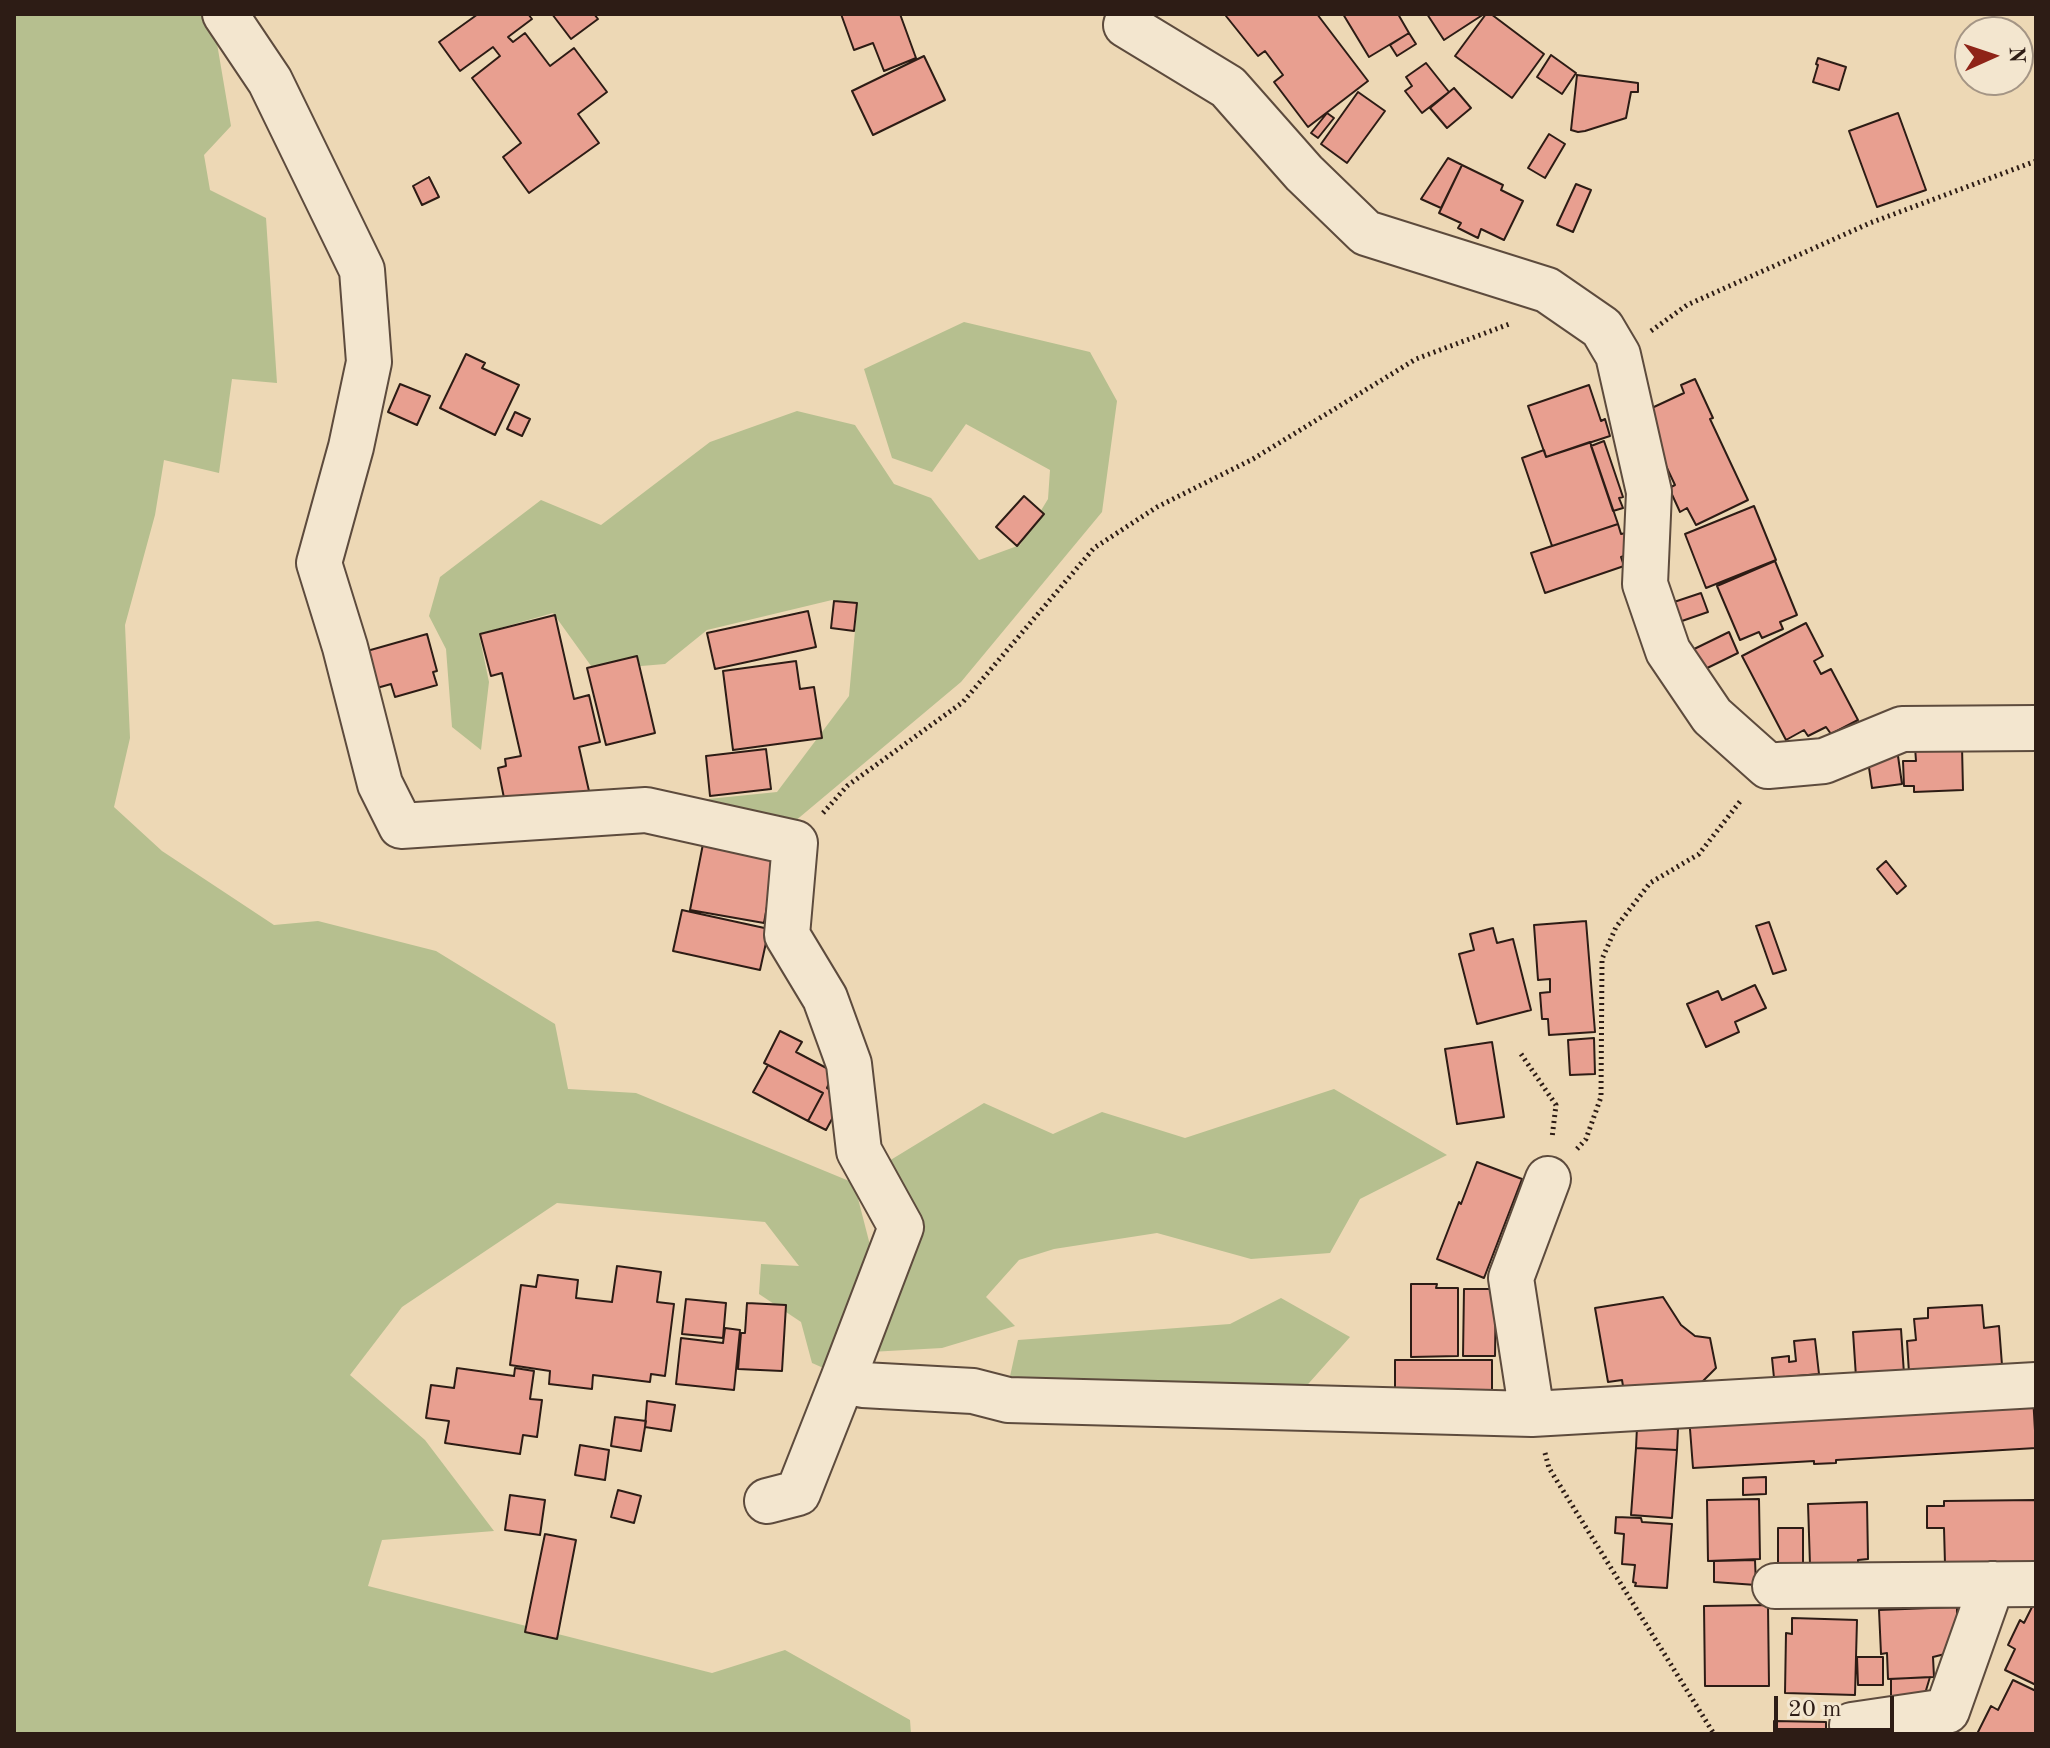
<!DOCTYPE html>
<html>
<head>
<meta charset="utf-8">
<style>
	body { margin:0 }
	#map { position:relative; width:2050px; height:1748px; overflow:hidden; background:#edd8b5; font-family:"Old Standard TT",serif }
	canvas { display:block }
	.frame { position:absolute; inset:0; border:16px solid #2d1c15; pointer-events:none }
	.north { position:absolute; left:1954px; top:16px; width:80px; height:80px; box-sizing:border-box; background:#f3e6cf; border:2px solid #a49585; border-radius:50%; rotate:87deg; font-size:22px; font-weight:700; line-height:32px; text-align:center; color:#2d1c15 }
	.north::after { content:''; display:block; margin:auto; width:28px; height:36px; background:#8f2418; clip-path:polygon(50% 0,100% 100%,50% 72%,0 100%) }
	.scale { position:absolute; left:1774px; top:1696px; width:120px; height:36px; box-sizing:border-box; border:4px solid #2d1c15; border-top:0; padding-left:10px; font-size:24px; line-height:28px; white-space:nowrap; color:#2d1c15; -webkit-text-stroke:6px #f3e6cf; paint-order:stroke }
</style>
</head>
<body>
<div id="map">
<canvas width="2050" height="1748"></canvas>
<div class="frame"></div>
<div class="north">N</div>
<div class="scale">20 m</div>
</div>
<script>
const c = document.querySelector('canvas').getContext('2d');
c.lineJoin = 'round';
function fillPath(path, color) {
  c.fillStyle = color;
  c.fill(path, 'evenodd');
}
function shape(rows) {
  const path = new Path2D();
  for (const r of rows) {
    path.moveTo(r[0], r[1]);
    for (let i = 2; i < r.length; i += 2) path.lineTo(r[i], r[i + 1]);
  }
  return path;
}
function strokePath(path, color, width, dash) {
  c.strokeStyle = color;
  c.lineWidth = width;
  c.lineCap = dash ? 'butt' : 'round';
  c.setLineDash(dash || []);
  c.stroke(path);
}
fillPath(shape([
	[14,14,212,14,231,126,204,155,210,190,266,218,277,383,232,379,219,473,164,460,155,515,125,625,130,738,114,807,162,851,274,925,318,921,436,951,555,1024,568,1089,636,1093,854,1183,870,1245,855,1309,828,1370,812,1363,801,1322,759,1294,761,1264,799,1266,765,1222,557,1203,402,1307,350,1375,425,1440,494,1531,382,1540,368,1586,712,1673,785,1650,910,1720,911,1734,14,1734],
	[964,322,1090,352,1117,401,1102,512,961,682,788,827,697,807,708,799,777,792,849,696,857,609,832,600,707,630,665,664,594,670,553,613,479,634,489,682,481,750,452,727,446,649,429,616,440,577,541,500,601,525,710,442,797,411,855,425,894,484,931,498,979,560,1020,545,1048,499,1050,470,966,424,932,472,892,458,864,369],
	[1334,1089,1447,1155,1360,1199,1330,1253,1251,1259,1157,1233,1054,1249,1019,1260,986,1297,1015,1326,942,1348,870,1352,884,1164,984,1103,1053,1134,1102,1112,1185,1138],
	[1281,1298,1350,1337,1301,1392,1007,1390,1018,1340,1230,1324]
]), '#b6bf8f');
const building = shape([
	[478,14,528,14,532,19,508,37,513,42,525,33,550,66,574,48,607,92,578,114,599,143,529,193,503,157,521,143,472,78,500,56,493,47,460,71,439,42,478,14],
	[552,14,594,14,598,19,571,39,552,14],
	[841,14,900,14,916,58,884,71,873,43,854,50,841,14],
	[1228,14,1317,14,1368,81,1308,127,1274,82,1283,75,1265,51,1258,56,1226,16,1228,14],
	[1343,14,1398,14,1409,33,1369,57,1343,14],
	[1427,14,1484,14,1444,40,1427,14],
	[1486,14,1491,14,1544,54,1512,98,1455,56,1486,14],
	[1409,33,1416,44,1397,56,1390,45,1409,33],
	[1551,55,1576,73,1562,94,1537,77,1551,55],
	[924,56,945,100,873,135,852,91,924,56],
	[1818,58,1846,67,1839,90,1813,82,1818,65,1816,64,1818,58],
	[1426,63,1449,92,1422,113,1405,91,1412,86,1406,77,1426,63],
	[1577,75,1638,83,1638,92,1631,92,1626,118,1585,131,1578,132,1571,130,1577,75],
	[1454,88,1471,108,1447,128,1430,108,1454,88],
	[1358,92,1385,111,1347,163,1321,144,1358,92],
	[1327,113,1334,118,1318,138,1311,133,1327,113],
	[1898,113,1926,190,1877,207,1849,131,1898,113],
	[1549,134,1565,144,1545,178,1528,168,1549,134],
	[1448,158,1462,165,1441,208,1421,199,1448,158],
	[1462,165,1503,185,1501,190,1523,201,1504,240,1481,229,1478,238,1458,228,1461,223,1439,213,1462,165],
	[429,177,439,197,422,205,413,186,429,177],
	[1576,184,1591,190,1573,232,1557,225,1576,184],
	[466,354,485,363,482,368,519,385,495,435,440,408,466,354],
	[1695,379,1713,418,1710,419,1748,500,1696,525,1687,508,1680,512,1669,488,1675,485,1641,413,1684,393,1681,385,1695,379],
	[400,384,430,396,417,425,388,412,400,384],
	[1589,385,1601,421,1605,419,1610,436,1546,457,1528,406,1589,385],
	[515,412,530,419,522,436,507,429,515,412],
	[1604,441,1623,497,1619,498,1623,508,1613,511,1591,446,1604,441],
	[1590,442,1618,524,1552,546,1522,458,1544,450,1546,457,1590,442],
	[1024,496,1044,514,1017,546,996,527,1024,496],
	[1754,506,1776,560,1706,588,1685,534,1754,506],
	[1618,524,1621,534,1626,533,1627,555,1621,557,1624,566,1545,593,1531,553,1618,524],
	[1775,561,1797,615,1780,622,1783,629,1762,638,1759,632,1740,640,1717,586,1775,561],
	[1701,593,1708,612,1679,622,1674,602,1701,593],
	[834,601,857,603,854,631,831,628,834,601],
	[808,611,816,647,715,669,707,633,808,611],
	[555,615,574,699,589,695,600,742,579,747,589,791,506,808,498,768,506,766,505,759,521,756,502,673,491,676,480,634,555,615],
	[1806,623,1823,656,1814,661,1821,674,1831,669,1858,720,1831,734,1826,727,1808,736,1804,730,1786,740,1742,656,1806,623],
	[1729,632,1738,653,1697,673,1688,652,1729,632],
	[427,634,437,671,433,672,437,685,395,697,391,684,377,688,367,651,427,634],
	[637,656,655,733,606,745,587,668,637,656],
	[796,661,800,689,814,687,822,738,733,750,723,671,796,661],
	[1962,746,1963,790,1914,792,1914,786,1904,786,1903,761,1916,761,1915,747,1962,746],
	[766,749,771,789,710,796,706,756,766,749],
	[1897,749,1902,784,1872,788,1867,754,1897,749],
	[703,844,776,858,764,923,690,910,703,844],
	[1886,861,1906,886,1897,894,1877,869,1886,861],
	[682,910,769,929,760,970,673,951,682,910],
	[1586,921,1595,1032,1549,1035,1548,1019,1542,1019,1540,993,1550,992,1550,979,1538,980,1534,925,1586,921],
	[1769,922,1786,970,1773,974,1756,926,1769,922],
	[1493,928,1497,943,1513,939,1531,1010,1477,1024,1459,954,1474,950,1470,934,1493,928],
	[1755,985,1766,1008,1735,1022,1739,1032,1706,1047,1687,1004,1718,991,1722,1000,1755,985],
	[780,1031,802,1042,796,1052,834,1072,827,1088,844,1097,826,1130,808,1121,823,1093,764,1063,780,1031],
	[1594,1038,1595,1074,1570,1075,1568,1040,1594,1038],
	[1492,1042,1504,1117,1457,1124,1445,1049,1492,1042],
	[768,1065,823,1093,808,1121,753,1092,768,1065],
	[1477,1162,1522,1179,1484,1278,1437,1259,1459,1202,1461,1204,1477,1162],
	[617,1266,661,1272,657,1302,674,1304,665,1376,651,1374,650,1382,593,1375,592,1389,549,1384,550,1371,510,1365,521,1285,536,1287,538,1275,578,1280,576,1298,612,1302,617,1266],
	[1411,1284,1437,1284,1436,1288,1458,1288,1458,1356,1411,1357,1411,1284],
	[1464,1289,1496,1289,1495,1356,1463,1356,1464,1289],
	[1663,1297,1681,1325,1695,1336,1710,1338,1716,1368,1698,1386,1624,1392,1622,1380,1608,1382,1595,1308,1663,1297],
	[686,1299,726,1303,723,1338,682,1334,686,1299],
	[747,1303,786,1305,782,1371,738,1369,741,1333,745,1333,747,1303],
	[1982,1305,1984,1328,1999,1326,2002,1365,1909,1373,1907,1341,1916,1340,1914,1319,1928,1318,1928,1308,1982,1305],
	[725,1328,740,1330,734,1390,676,1384,681,1338,723,1343,725,1328],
	[1901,1329,1904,1374,1856,1377,1853,1332,1901,1329],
	[1815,1339,1819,1374,1774,1378,1772,1358,1789,1356,1789,1362,1796,1361,1794,1341,1815,1339],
	[1395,1360,1492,1360,1492,1400,1395,1400,1395,1360],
	[457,1368,514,1376,515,1368,534,1371,530,1399,542,1400,537,1437,523,1435,520,1454,445,1443,449,1421,426,1418,431,1385,454,1388,457,1368],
	[2033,1396,2036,1448,1836,1460,1836,1463,1814,1464,1814,1461,1693,1468,1689,1416,2033,1396],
	[647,1401,675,1405,671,1431,645,1427,647,1401],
	[615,1417,646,1421,641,1451,611,1446,615,1417],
	[1637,1427,1678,1429,1677,1450,1636,1448,1637,1427],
	[580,1445,609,1450,605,1480,575,1475,580,1445],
	[1636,1448,1677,1450,1672,1518,1631,1515,1636,1448],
	[1766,1477,1766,1494,1743,1495,1743,1478,1766,1477],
	[618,1490,641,1496,634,1523,611,1517,618,1490],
	[510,1495,545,1500,540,1535,505,1530,510,1495],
	[1759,1499,1760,1559,1708,1561,1707,1500,1759,1499],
	[2036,1500,2036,1563,1945,1564,1944,1528,1927,1528,1927,1506,1944,1506,1944,1501,2036,1500],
	[1867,1502,1868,1559,1858,1560,1858,1564,1810,1565,1808,1504,1867,1502],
	[1616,1517,1641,1518,1642,1522,1672,1524,1667,1588,1635,1586,1636,1583,1633,1582,1635,1565,1622,1564,1624,1534,1615,1533,1616,1517],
	[1778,1528,1803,1528,1803,1564,1778,1564,1778,1528],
	[545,1534,576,1540,557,1639,525,1632,545,1534],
	[1755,1560,1756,1585,1714,1582,1714,1561,1755,1560],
	[2035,1601,2036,1602,2036,1685,2005,1670,2015,1649,2008,1645,2020,1620,2024,1623,2035,1601],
	[1768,1605,1769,1686,1705,1686,1704,1606,1768,1605],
	[1957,1607,1957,1629,1945,1654,1933,1657,1934,1677,1888,1679,1887,1653,1881,1654,1879,1610,1957,1607],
	[1792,1618,1857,1620,1855,1695,1785,1693,1786,1633,1792,1634,1792,1618],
	[1857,1657,1883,1657,1883,1685,1858,1685,1857,1657],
	[1930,1677,1924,1697,1891,1698,1891,1679,1930,1677],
	[2013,1680,2036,1691,2036,1734,1977,1734,1991,1706,1998,1710,2013,1680],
	[1774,1721,1826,1722,1826,1734,1774,1734,1774,1721]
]);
fillPath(building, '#e89f90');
strokePath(building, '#2d1c15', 2);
const minor = shape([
	[225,14,270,81,362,270,369,362,351,447,319,563,345,647,380,784,401,826,646,810,795,843,787,935,825,998,849,1064,859,1151,901,1227,843,1379,863,1385,973,1391,1008,1400,1532,1414,2036,1385],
	[1126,25,1228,87,1304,173,1366,233,1547,290,1602,328,1618,355,1649,492,1645,584,1668,651,1712,716,1768,766,1824,761,1902,729,2036,728],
	[1532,1414,1511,1278,1548,1179],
	[767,1501,798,1493,843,1379],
	[1775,1586,2036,1584],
	[1852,1725,1947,1711,1992,1584]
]);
strokePath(minor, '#5d4b3d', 48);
strokePath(shape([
	[1651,331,1687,305,1870,223,2036,161],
	[823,813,847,786,963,702,1094,548,1157,507,1253,459,1416,359,1512,323],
	[1521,1054,1556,1105,1552,1138],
	[1577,1149,1586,1139,1601,1097,1602,959,1616,927,1650,883,1699,854,1742,799],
	[1545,1453,1549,1468,1714,1734]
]), '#2d1c15', 5, [2, 4]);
strokePath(minor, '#f3e6cf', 44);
</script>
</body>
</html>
